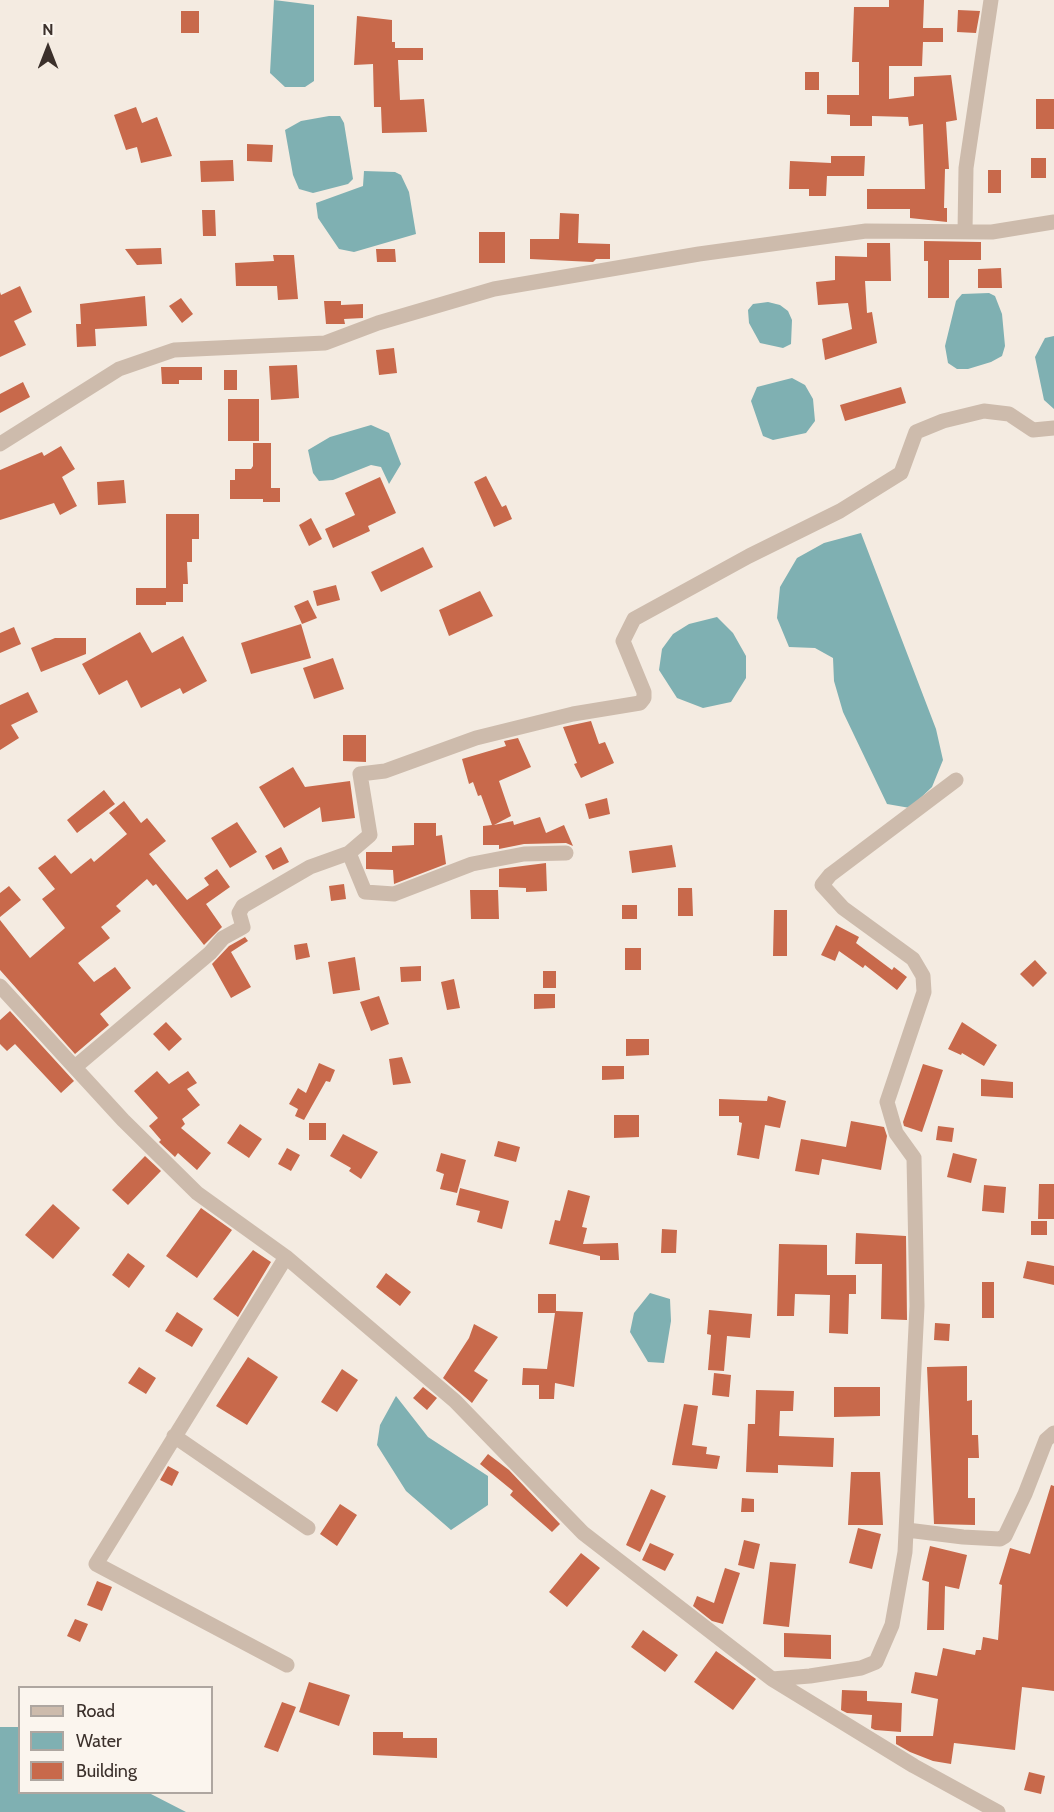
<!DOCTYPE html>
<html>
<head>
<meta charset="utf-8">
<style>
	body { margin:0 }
	#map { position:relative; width:1054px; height:1812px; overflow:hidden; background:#f4ebe1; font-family:Cabin,sans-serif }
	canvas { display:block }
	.legend { position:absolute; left:18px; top:1686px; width:195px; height:108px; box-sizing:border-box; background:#fbf5ee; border:2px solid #aea6a0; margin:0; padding:8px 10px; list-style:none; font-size:18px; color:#3b302b }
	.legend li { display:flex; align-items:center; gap:12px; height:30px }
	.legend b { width:30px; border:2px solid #aea6a0 }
	.north { position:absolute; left:18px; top:18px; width:60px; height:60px; -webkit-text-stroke:4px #fbf5ee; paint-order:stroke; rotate:0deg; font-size:16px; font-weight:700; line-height:24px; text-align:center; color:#3b302b }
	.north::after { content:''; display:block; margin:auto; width:21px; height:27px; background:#3b302b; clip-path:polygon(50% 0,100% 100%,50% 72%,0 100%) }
</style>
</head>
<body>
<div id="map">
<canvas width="1054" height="1812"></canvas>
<ul class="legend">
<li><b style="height:8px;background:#cdbbac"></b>Road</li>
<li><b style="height:16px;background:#7fb0b2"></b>Water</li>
<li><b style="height:16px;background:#c8694b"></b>Building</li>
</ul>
<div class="north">N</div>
</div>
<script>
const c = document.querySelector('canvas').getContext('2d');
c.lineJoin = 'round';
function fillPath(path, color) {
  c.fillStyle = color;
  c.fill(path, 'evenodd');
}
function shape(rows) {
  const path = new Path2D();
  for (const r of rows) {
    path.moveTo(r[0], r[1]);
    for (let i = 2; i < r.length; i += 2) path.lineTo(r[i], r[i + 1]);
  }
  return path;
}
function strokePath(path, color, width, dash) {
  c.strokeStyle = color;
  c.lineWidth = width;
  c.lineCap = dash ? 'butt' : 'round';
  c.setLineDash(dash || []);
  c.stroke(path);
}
fillPath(shape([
	[274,0,314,5,314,81,305,87,285,87,270,73],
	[329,116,340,116,344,123,353,179,348,184,313,193,299,189,293,175,285,130,301,121],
	[364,171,395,172,401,175,409,192,416,234,354,252,339,249,318,218,316,203,363,186],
	[989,293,995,296,1002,314,1005,346,1002,356,991,362,968,369,957,369,948,363,945,346,956,301,962,294],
	[768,302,780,305,788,311,792,320,791,344,783,348,760,343,749,323,748,310,753,304],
	[1054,336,1054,409,1044,400,1035,357,1045,338],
	[792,378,805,385,813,399,815,421,806,433,773,440,763,436,751,401,757,387],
	[371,425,389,433,401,464,389,484,381,467,371,465,333,480,319,481,313,473,308,450,330,437],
	[861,533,936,729,943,760,932,787,910,808,887,804,843,712,834,681,833,658,815,648,789,647,777,618,780,587,797,558,824,543],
	[717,617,733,633,746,656,746,678,731,702,703,708,677,698,659,670,662,649,673,634,689,624],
	[650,1293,670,1299,671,1321,664,1363,648,1362,630,1332,634,1313],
	[396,1396,428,1437,488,1476,488,1505,451,1530,406,1491,377,1445,380,1425],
	[0,1727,19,1727,20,1792,149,1793,186,1812,0,1812]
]), '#7fb0b2');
fillPath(shape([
	[889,0,924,0,923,28,943,28,943,42,923,42,922,66,889,66,889,99,914,96,914,77,951,75,957,120,946,122,949,169,945,169,944,208,947,208,947,222,910,218,910,209,867,209,867,189,925,189,923,124,909,126,908,117,872,116,872,126,850,126,850,115,827,114,827,95,859,95,859,62,852,62,854,7,889,7],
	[958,10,980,11,976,33,957,32],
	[181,11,199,11,199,33,181,33],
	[357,16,392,20,392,42,395,42,395,48,423,48,423,60,398,60,400,100,424,99,427,132,382,133,381,107,374,107,373,64,354,65],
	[805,72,819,72,819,90,805,90],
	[1036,99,1054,99,1054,129,1036,129],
	[136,107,142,123,157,117,172,156,141,163,137,147,126,150,114,115],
	[247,144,273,145,272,162,247,161],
	[831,156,865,156,864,176,827,176,826,196,809,196,809,189,789,189,790,161,831,163],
	[1031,158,1046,158,1046,178,1031,178],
	[233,160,234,181,201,182,200,161],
	[988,170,1001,170,1001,193,988,193],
	[202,210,215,210,216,236,203,236],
	[560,213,579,214,578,243,610,244,610,259,596,259,593,262,530,259,530,239,559,239],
	[479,232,505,232,505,263,479,263],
	[924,241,981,242,981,260,949,260,949,298,928,298,928,261,924,261],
	[867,243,890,243,891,281,865,281,867,313,872,312,877,343,825,360,822,339,852,329,848,303,818,305,816,282,835,280,835,256,867,257],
	[161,248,162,264,137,265,125,249],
	[376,249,395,249,396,262,377,262],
	[273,255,294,255,298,299,278,300,277,286,236,286,235,263,274,261],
	[1001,268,1002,288,978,288,978,269],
	[20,286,32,312,14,321,26,345,0,357,0,292,1,295],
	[145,296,147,326,95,329,96,346,77,347,76,324,81,324,80,304],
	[181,298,193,314,182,323,169,306],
	[324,301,341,301,341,305,363,304,363,318,344,319,345,324,326,324],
	[394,348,397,373,379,375,376,350],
	[297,365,299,398,271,400,269,366],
	[161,367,202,367,202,380,179,380,179,384,162,384],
	[224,370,237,370,237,390,224,390],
	[23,382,30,397,0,413,0,394],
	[901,387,906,403,845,421,840,405],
	[228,399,259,399,259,441,228,441],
	[253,443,271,443,271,488,280,488,280,502,263,502,263,499,230,499,230,480,235,480,235,469,251,469,253,466],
	[61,446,75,469,62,477,77,506,60,515,54,503,0,520,0,470,42,452,44,456],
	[486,476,502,507,506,505,512,519,494,527,474,482],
	[380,477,396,513,368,526,370,531,333,548,325,529,355,515,345,493],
	[124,480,126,503,98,505,97,482],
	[166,514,199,514,199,539,192,539,192,562,187,562,188,584,183,584,183,602,166,602,166,605,136,605,136,588,166,588],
	[311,518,322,539,309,546,299,525],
	[423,547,433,567,381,592,371,572],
	[336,585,340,600,317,606,313,591],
	[480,591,493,616,449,636,439,610],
	[308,600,317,618,302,624,294,606],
	[301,624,311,658,251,674,241,643],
	[14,627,21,644,0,653,0,633],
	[140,632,152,653,183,636,207,681,183,694,180,688,141,708,127,680,99,695,82,664],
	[55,638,86,638,86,654,41,672,31,648],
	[333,658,344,689,314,699,303,668],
	[28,692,38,712,11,725,19,738,0,750,0,705],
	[591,721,599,744,605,742,614,763,581,778,574,764,577,763,563,727],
	[343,735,366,735,366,762,343,761],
	[518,738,531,767,499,781,511,816,494,825,513,821,514,825,540,817,546,833,564,825,573,846,566,843,524,844,499,849,499,845,483,845,483,826,492,825,481,795,478,796,473,782,469,784,462,759,506,746,504,741],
	[293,767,305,787,350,781,355,818,322,822,320,807,284,828,259,787],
	[104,790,115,804,77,833,67,820],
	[607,798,610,814,589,819,585,804],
	[124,801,141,823,147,818,166,841,149,854,187,900,209,885,204,878,217,869,230,887,206,904,222,927,204,945,156,884,153,886,147,879,116,906,121,911,101,927,110,938,78,963,94,982,115,967,131,988,100,1014,109,1025,75,1054,0,970,0,920,30,958,65,928,42,899,55,889,38,868,55,855,71,874,91,858,94,862,127,834,109,813],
	[237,822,257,852,230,868,211,838],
	[414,823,436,823,436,836,442,835,446,864,394,884,393,870,366,869,366,852,392,852,392,846,414,845],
	[672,845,676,867,632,873,629,851],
	[281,847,289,862,273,870,265,856],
	[546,863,547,891,526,892,526,888,499,887,499,869],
	[344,884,346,899,331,901,329,886],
	[9,886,21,900,0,917,0,893],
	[678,888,692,888,693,916,678,916],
	[470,890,498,890,499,919,471,919],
	[622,905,637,905,637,919,622,919],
	[774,910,787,910,787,956,773,956],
	[836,925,859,937,856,943,892,970,894,967,907,977,897,990,865,965,863,968,839,951,835,961,821,955],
	[245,937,248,941,231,952,251,987,231,998,212,964,229,946],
	[307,943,310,957,296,960,294,945],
	[625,948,641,948,641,970,625,970],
	[355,957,360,990,333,994,328,962],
	[1035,960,1047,973,1033,987,1020,974],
	[421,966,421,981,401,982,400,967],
	[543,971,556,971,556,988,543,988],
	[454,979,460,1008,447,1010,441,982],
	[534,994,555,994,555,1008,534,1009],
	[379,996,389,1024,371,1031,360,1002],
	[10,1011,74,1081,61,1093,15,1044,7,1051,0,1044,0,1020],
	[166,1022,182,1039,169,1051,153,1034],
	[962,1022,997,1045,984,1066,962,1053,961,1055,948,1049],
	[626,1039,649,1039,649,1055,626,1056],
	[402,1057,411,1083,393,1085,389,1059],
	[319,1063,335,1070,330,1082,326,1081,304,1120,295,1116,298,1109,289,1104,298,1088,306,1093],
	[923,1064,943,1070,922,1132,904,1126,903,1122],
	[602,1066,624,1066,624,1079,602,1080],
	[157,1071,169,1084,188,1071,197,1083,187,1089,200,1105,182,1119,185,1124,181,1128,211,1153,197,1170,178,1153,175,1157,159,1142,161,1140,149,1126,158,1118,134,1091],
	[981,1079,1013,1082,1013,1098,981,1096],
	[768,1096,786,1101,780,1128,765,1125,759,1159,737,1155,742,1123,739,1122,739,1116,719,1116,719,1099,767,1101],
	[614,1115,639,1115,639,1137,614,1138],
	[851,1121,884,1127,887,1136,881,1170,822,1159,819,1175,795,1171,801,1139,846,1147],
	[309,1123,326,1123,326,1140,309,1140],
	[240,1124,262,1139,249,1158,227,1143],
	[938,1126,954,1128,952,1142,936,1140],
	[343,1134,378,1152,361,1179,349,1171,351,1168,330,1156],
	[498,1141,520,1147,516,1162,494,1156],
	[287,1148,300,1155,291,1171,278,1164],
	[441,1153,466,1160,457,1193,440,1189,444,1174,436,1171],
	[953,1153,977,1159,971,1183,947,1177],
	[145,1156,161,1171,128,1205,112,1190],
	[1039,1184,1054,1184,1054,1219,1038,1219],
	[984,1185,1006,1187,1004,1213,982,1211],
	[460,1188,509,1201,502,1229,477,1222,480,1211,456,1205],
	[568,1190,590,1196,582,1227,587,1228,583,1244,618,1243,619,1260,600,1260,600,1256,549,1244,555,1220,560,1221],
	[53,1204,80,1228,53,1259,25,1235],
	[201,1208,232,1230,197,1278,166,1256],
	[1031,1221,1047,1221,1047,1235,1031,1235],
	[662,1229,677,1230,676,1253,661,1253],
	[856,1233,906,1236,907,1320,881,1319,882,1264,855,1264],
	[779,1244,827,1245,827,1275,856,1275,856,1294,849,1294,848,1334,829,1333,830,1295,795,1294,794,1316,777,1316],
	[253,1250,271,1262,238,1317,213,1299],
	[128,1253,145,1266,129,1288,112,1275],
	[1027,1261,1054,1266,1054,1285,1023,1278],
	[386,1273,411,1292,400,1306,376,1287],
	[982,1282,994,1282,994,1318,982,1318],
	[538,1294,556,1294,556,1311,583,1312,574,1387,555,1383,554,1399,539,1399,539,1385,522,1385,523,1368,547,1369,555,1313,538,1313],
	[709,1310,752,1314,750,1338,727,1336,724,1371,708,1370,711,1335,707,1334],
	[177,1312,203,1329,192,1347,165,1331],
	[935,1323,950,1324,949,1341,934,1340],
	[474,1324,498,1337,474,1371,488,1380,472,1403,443,1378,469,1338],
	[248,1357,278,1377,247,1425,216,1406],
	[967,1366,967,1401,972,1400,972,1435,978,1435,979,1458,968,1458,968,1498,975,1498,975,1525,934,1524,927,1367],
	[139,1367,156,1378,146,1394,128,1383],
	[342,1369,358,1380,337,1412,321,1402],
	[714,1373,731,1375,729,1397,712,1395],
	[423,1387,437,1398,427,1410,413,1398],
	[834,1387,880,1387,880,1416,834,1417],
	[756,1390,794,1391,793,1411,780,1411,779,1436,834,1438,833,1467,778,1465,778,1473,746,1472,748,1424,755,1424],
	[684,1404,698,1406,692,1445,707,1447,706,1454,720,1456,717,1469,672,1465],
	[488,1454,509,1470,560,1524,552,1532,510,1495,513,1491,480,1464],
	[168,1466,179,1472,172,1486,160,1480],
	[851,1472,880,1472,883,1525,848,1525],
	[1051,1485,1054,1486,1054,1691,1022,1687,1015,1750,954,1743,951,1764,933,1761,910,1752,896,1744,896,1736,933,1736,938,1699,911,1693,915,1672,937,1676,943,1648,975,1655,976,1650,981,1650,983,1637,998,1640,1002,1585,999,1584,1010,1548,1030,1554],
	[651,1489,666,1496,640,1552,626,1545],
	[742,1498,754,1499,754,1512,741,1512],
	[340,1504,357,1515,337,1546,320,1534],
	[858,1528,881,1534,872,1569,849,1563],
	[744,1540,760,1544,754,1569,738,1565],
	[650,1543,674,1554,665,1571,642,1560],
	[930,1546,967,1555,959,1589,945,1586,944,1630,927,1630,929,1582,922,1580],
	[581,1553,600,1568,567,1607,549,1592],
	[770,1562,796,1564,789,1627,763,1624],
	[725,1568,740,1573,723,1624,712,1621,693,1606,697,1596,714,1603],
	[97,1581,112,1587,102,1611,87,1605],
	[75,1619,88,1624,80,1642,67,1636],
	[643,1630,678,1655,665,1672,631,1647],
	[784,1633,831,1635,831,1659,784,1657],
	[716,1651,756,1679,733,1710,694,1682],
	[309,1682,350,1695,339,1726,299,1712],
	[842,1690,867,1691,867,1701,902,1703,901,1732,875,1730,871,1728,872,1715,847,1713,841,1710],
	[282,1702,296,1707,278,1752,264,1747],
	[373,1732,403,1732,403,1738,437,1738,437,1758,373,1755],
	[1029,1772,1045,1776,1041,1794,1024,1790]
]), '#c8694b');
strokePath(shape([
	[965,232,966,168,991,0],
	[0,444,119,369,174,350,325,343,378,323,494,289,699,254,866,231,992,232,1054,222],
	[349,853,365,892,394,894,472,864,524,854,566,853],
	[0,986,123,1120,197,1193,286,1257,455,1401,583,1533,772,1679,810,1676,861,1668,876,1662,892,1625,905,1552,917,1306,914,1158,896,1133,887,1102,924,992,923,976,913,959,843,908,822,885,830,875,956,780],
	[75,1067,210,953,223,938,243,927,239,913,243,906,310,867,349,853,370,835,360,774,385,771,476,738,573,714,640,703,644,698,644,692,623,641,634,619,749,556,840,511,901,473,916,432,943,421,984,411,1009,414,1033,430,1054,428],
	[286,1257,96,1564,287,1665],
	[174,1436,308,1528],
	[907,1530,963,1537,1000,1539,1005,1536,1025,1494,1046,1440,1054,1433],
	[772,1679,914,1766,998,1812]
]), '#cdbbac', 15);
</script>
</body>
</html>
